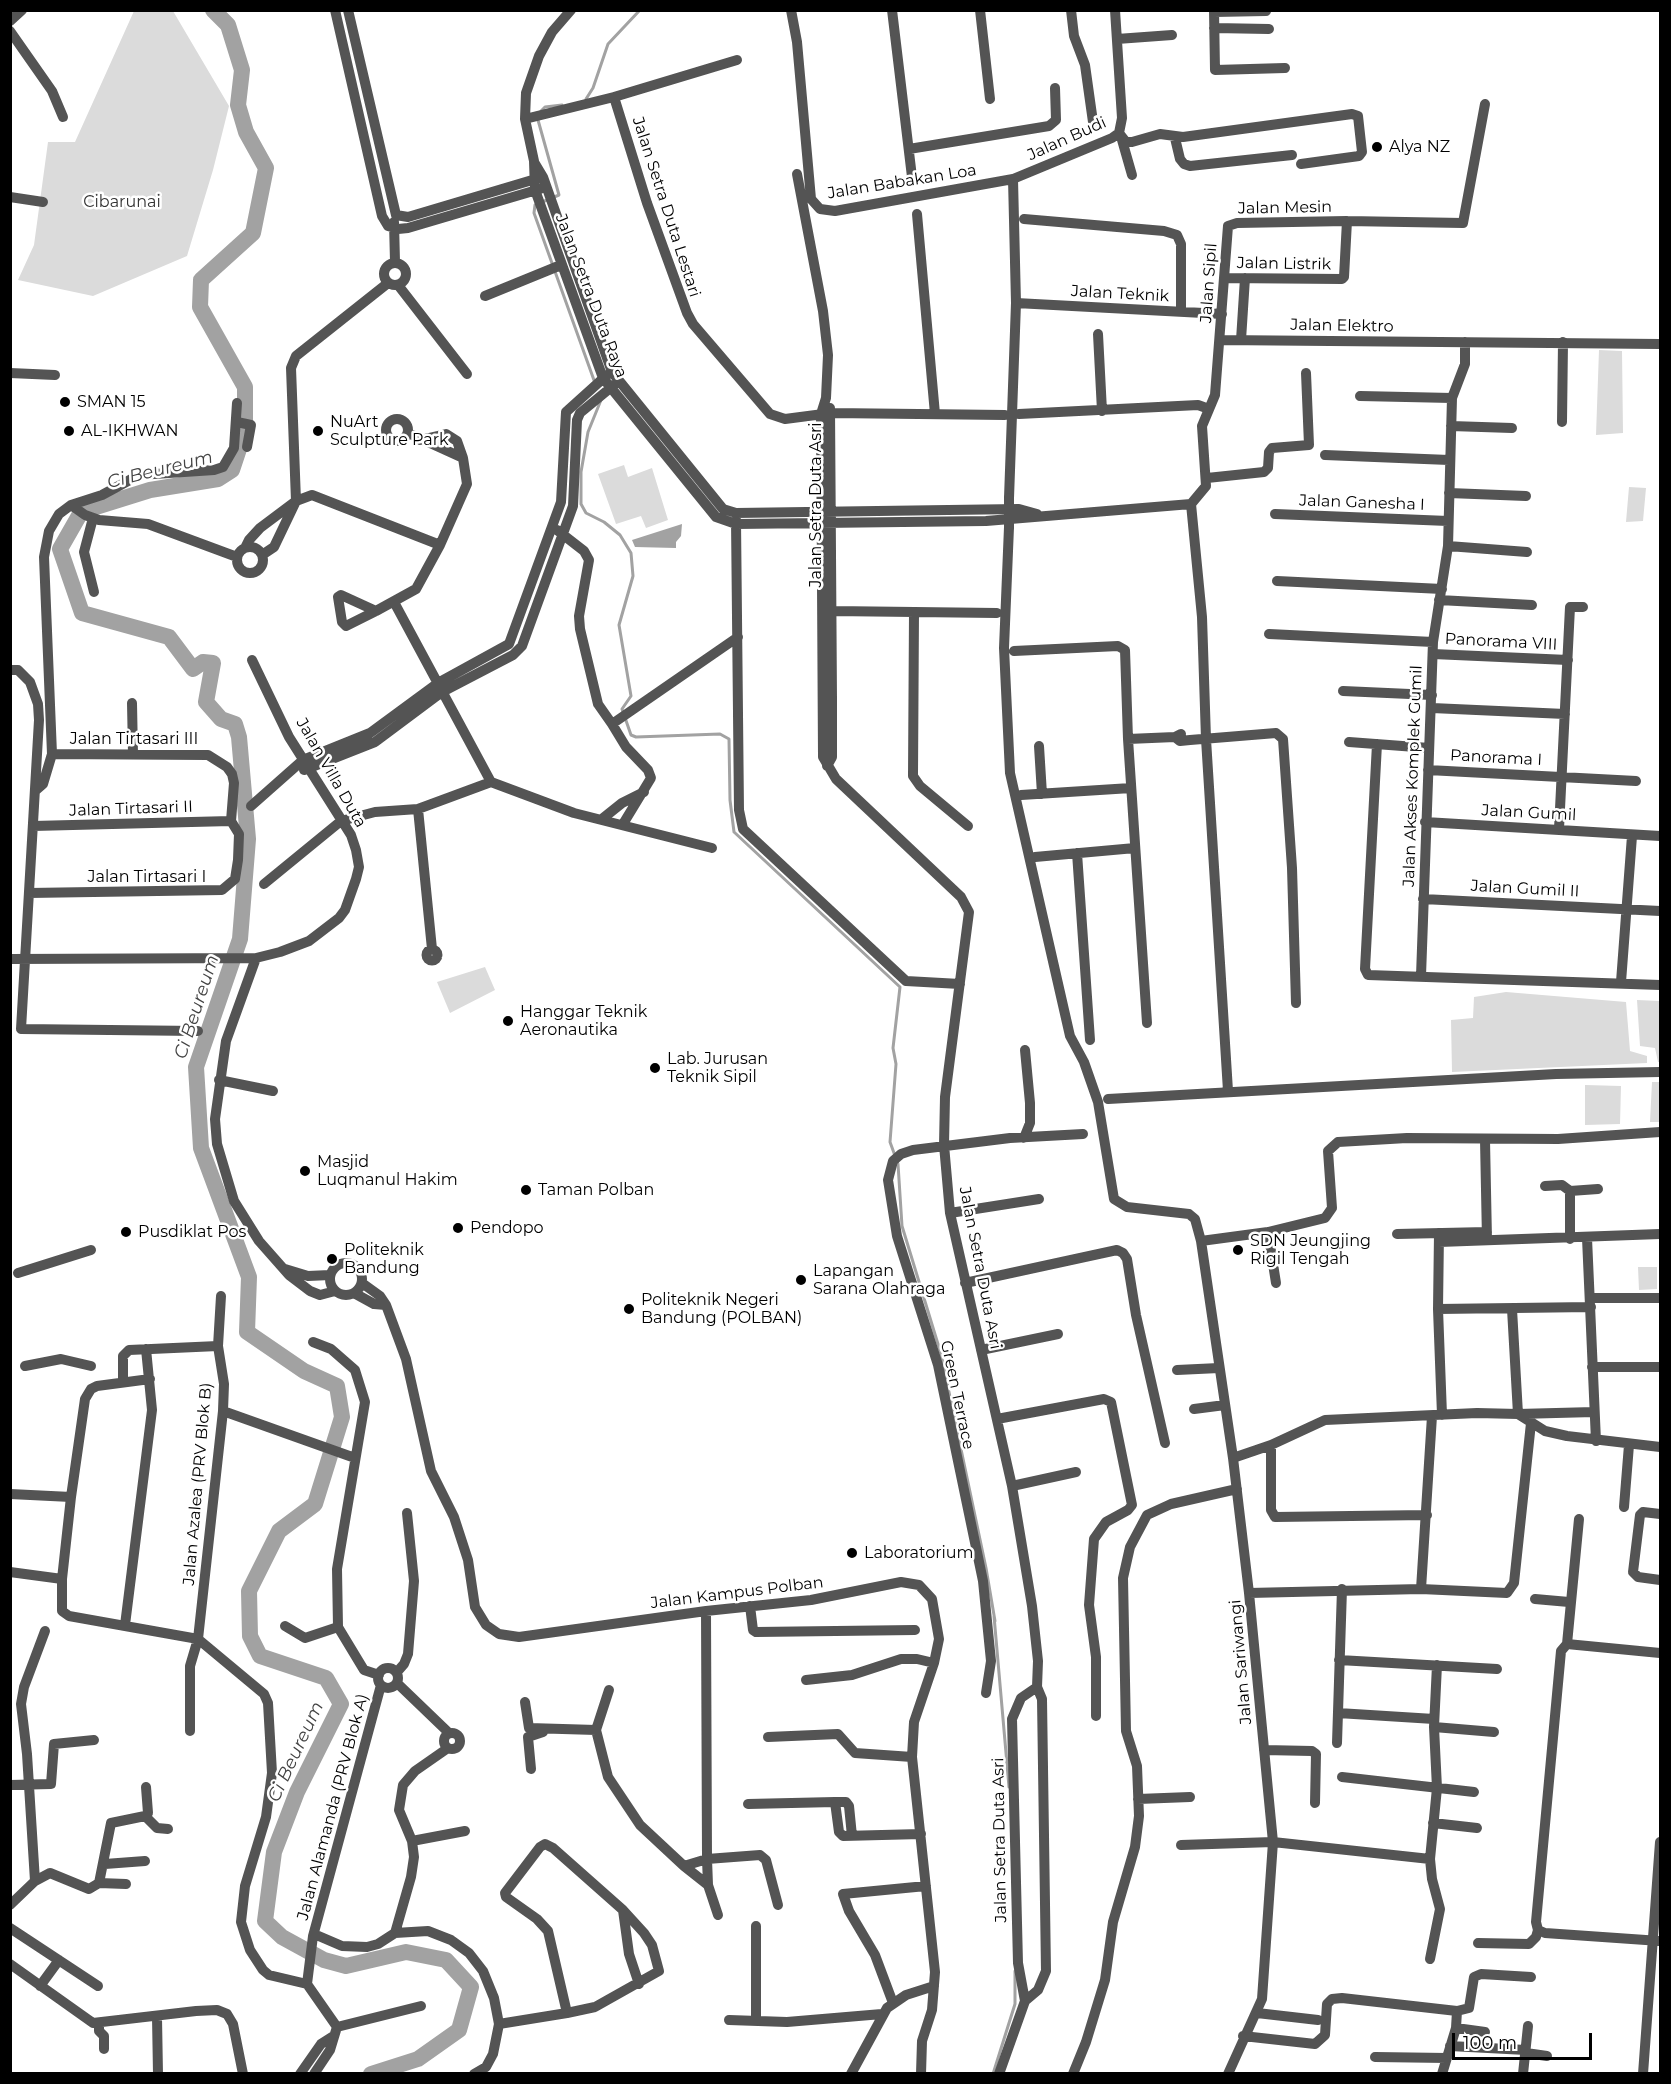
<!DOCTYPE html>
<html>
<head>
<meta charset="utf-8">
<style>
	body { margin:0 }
	#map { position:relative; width:1671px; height:2084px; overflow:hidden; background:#fff; font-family:Montserrat,sans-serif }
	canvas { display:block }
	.frame { position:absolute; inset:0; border:12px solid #000; pointer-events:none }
	.scale { position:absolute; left:1452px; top:2033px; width:140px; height:27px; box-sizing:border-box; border:3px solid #000; border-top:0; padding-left:8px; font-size:18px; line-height:21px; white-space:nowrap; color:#000; -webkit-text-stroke:4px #fff; paint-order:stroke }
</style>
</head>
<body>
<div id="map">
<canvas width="1671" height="2084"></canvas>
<div class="frame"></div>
<div class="scale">100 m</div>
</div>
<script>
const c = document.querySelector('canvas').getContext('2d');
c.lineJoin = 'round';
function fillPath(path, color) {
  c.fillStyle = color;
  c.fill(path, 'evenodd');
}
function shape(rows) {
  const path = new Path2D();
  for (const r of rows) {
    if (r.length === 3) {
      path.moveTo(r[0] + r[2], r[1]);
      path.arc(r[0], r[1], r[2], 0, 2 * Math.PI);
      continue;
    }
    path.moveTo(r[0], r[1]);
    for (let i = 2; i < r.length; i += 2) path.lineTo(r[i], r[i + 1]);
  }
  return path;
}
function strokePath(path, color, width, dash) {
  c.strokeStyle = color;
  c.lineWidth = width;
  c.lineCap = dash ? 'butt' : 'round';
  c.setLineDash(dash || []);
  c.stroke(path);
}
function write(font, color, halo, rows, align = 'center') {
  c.font = font + ' Montserrat,sans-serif';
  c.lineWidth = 5;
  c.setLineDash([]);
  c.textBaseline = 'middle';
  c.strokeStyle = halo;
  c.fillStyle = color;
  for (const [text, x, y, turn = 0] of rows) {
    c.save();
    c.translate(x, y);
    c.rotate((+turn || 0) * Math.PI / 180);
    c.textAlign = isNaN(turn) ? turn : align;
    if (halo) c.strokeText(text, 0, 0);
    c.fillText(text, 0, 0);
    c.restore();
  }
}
fillPath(shape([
	[134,11,173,11,229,106,213,170,187,256,93,296,18,280,34,245,48,142,75,142],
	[1599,350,1622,351,1623,433,1596,435],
	[624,465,628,477,652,468,668,520,646,528,641,516,616,524,598,474],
	[1629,487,1646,488,1643,521,1626,522],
	[485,967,495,990,450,1013,437,982],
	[1506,992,1626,1002,1630,1051,1647,1056,1647,1063,1452,1072,1451,1020,1473,1018,1474,997],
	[1637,1000,1660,1001,1660,1062,1658,1062,1655,1048,1640,1046],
	[1652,1082,1660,1082,1660,1122,1650,1122],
	[1585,1085,1621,1086,1620,1124,1585,1125],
	[1638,1267,1657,1267,1657,1289,1639,1290]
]), '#dbdbdb');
fillPath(shape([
	[682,524,681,536,676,542,676,548,635,547,632,540]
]), '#a2a2a2');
strokePath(shape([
	[586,99,593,88,608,44,640,10],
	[541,111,545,107,562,105],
	[538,120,559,195,535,205,534,213,595,383],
	[601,400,588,432,581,472,581,504,586,513,604,522,620,535,631,553,633,576,619,625,631,696,622,709,631,735,636,737,720,734,729,739,730,800,734,832,900,987,893,1048,896,1064,890,1142,898,1164,902,1226,941,1354,986,1568,995,1621,994,1616,1009,1787],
	[993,2074,1015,2004,1015,1971]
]), '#a2a2a2', 3);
strokePath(shape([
	[213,10,228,25,242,70,238,105,246,132,266,168,253,233,201,280,200,307,245,387,245,431,232,470,218,479,150,490,86,510,80,514,60,549,82,613,169,637,193,669,203,662,213,663,206,702,221,719,235,724,239,737,248,839,240,939,196,1067,201,1148,249,1277,247,1332,304,1371,337,1386,342,1417,315,1504,279,1531,249,1591,250,1636,260,1656,326,1678,341,1704,297,1792,274,1852,265,1921,282,1937,324,1960,346,1966,406,1952,446,1960,471,1987,459,2030,418,2059,371,2074]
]), '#a2a2a2', 16);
strokePath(shape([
	[335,10,382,216,388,226,398,229,408,228,540,189],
	[348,10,396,215,408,217,539,178],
	[571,10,552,32,539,56,526,93,525,119,534,161,535,190,603,378,716,517,736,524,986,521,1191,504],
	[791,10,797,42,811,199,820,209,835,211,1013,179,1112,138,1119,133,1122,118,1115,10],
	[892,10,912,177],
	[980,10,990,99],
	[1071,10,1074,36,1085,65,1093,122],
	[1214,10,1215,70,1285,68],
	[1214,12,1266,11],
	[10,21,22,10],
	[1214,28,1269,29],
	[10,31,52,91,63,117],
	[1117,39,1172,35],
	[614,97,647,203,687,313,693,324,770,414,785,419,831,413,1005,415],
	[525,119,614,97,737,60],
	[1119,133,1126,142,1132,142,1160,134,1183,137,1352,114,1358,116,1362,152,1359,156,1301,164],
	[1175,138,1180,159,1184,164,1190,166,1292,155],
	[1122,140,1132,175],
	[909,149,1049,126,1056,120,1055,88],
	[534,162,543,177,612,372,723,509,736,513,1019,509,1037,514],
	[797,174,823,311,828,355,826,398,821,414,823,757,836,779,961,897,969,912,945,1097,944,1145,950,1213,1012,1486,1032,1606,1038,1661,1037,1687,1042,1699,1046,1971,1038,1990,1025,2001,999,2074],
	[10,197,43,202],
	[917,214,935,414],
	[1024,219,1164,231,1177,235,1181,244,1181,312],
	[394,222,395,262],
	[395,274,11],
	[1224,278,1342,279,1344,277,1347,221],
	[398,285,467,374],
	[485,296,561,265],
	[1016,303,1222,314],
	[1098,334,1102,411],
	[1220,340,1660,344],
	[1241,340,1245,278],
	[10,373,55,375],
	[1360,396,1452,398],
	[1019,414,1198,405,1209,409],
	[397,430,11],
	[237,422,251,425,247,447],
	[1562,422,1563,342],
	[1451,426,1512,428],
	[420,440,446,434,457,441,463,458],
	[1325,455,1449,460],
	[1207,478,1264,472,1268,468,1269,452,1272,448,1309,445,1306,373],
	[1449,493,1526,496],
	[1009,498,1016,303,1013,179],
	[1191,504,1206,486,1202,426,1215,395,1228,226,1237,223,1347,221,1463,223,1485,104],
	[1191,504,1202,617,1206,739,1228,1091],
	[71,505,85,515,99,520,148,524,237,557],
	[1275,514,1448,521],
	[93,518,84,552,94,592],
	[736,520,739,810,743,829,906,981,960,984],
	[1009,527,1004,648,1010,773,1070,1036,1084,1062,1098,1102,1114,1199,1127,1207,1189,1214,1195,1219,1201,1241,1233,1458,1249,1593,1273,1842,1262,1999,1228,2074],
	[557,530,584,551,589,560,579,616,580,629,598,704,612,724],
	[1448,546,1527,552],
	[250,560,13],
	[245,548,249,540,260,528,296,501,312,495,440,545],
	[262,555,274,547,296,501,291,368,296,356,388,283],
	[1277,581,1442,589],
	[1439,600,1532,605],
	[394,602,491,782],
	[376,611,341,595,338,597,342,622,346,626,376,611,416,589,440,545,467,484,463,458,408,433],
	[832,611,997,613],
	[914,612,913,776,920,786,968,826],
	[1269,634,1433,642],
	[1014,651,1118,646,1125,650,1128,739,1147,1023],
	[1433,654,1568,660],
	[10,670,18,670,30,682,38,704,39,720,21,1029,198,1031],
	[1343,691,1432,695],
	[132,703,133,754],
	[1432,708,1565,714],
	[1175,737,1180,741,1190,740,1276,733,1283,739,1292,868,1296,1003],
	[1128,739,1175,737,1181,734],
	[1349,742,1429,748],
	[1377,744,1365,969,1368,975,1660,985],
	[1039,746,1042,794],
	[52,754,208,755,227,767,232,774,234,783,231,821],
	[827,766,832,757,832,698,830,408],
	[304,770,375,742,442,692,513,655,522,646,573,506,577,420,580,413,614,385],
	[1428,770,1636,781],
	[35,791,43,784,52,754,44,557,49,531,59,514,71,505,102,495,139,475,214,470,223,467,234,448,237,403],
	[1021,795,1131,788],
	[251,806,303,760,370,733,438,683,509,644,561,502,566,412,607,375],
	[418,809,432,949],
	[602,819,622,803,644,792],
	[1425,822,1660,836],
	[623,824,651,778,648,770,626,747,612,724,738,637],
	[33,826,231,821],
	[1559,829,1570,607,1583,607],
	[1077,853,1090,1040],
	[1035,857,1135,848],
	[264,884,341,821,375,812,418,809,491,782,574,813,712,848],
	[29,893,222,890,235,879,238,860,239,834,231,821],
	[1423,899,1660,911],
	[432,955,5.5],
	[256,958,226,1041,215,1119,217,1144,234,1201,259,1241,289,1275,310,1291,320,1295,335,1291],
	[10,959,256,958,280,952,309,941,339,918,345,910,356,879,359,867,356,850,351,835,289,737,252,660],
	[1421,976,1433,642,1448,546,1452,398,1465,364,1465,342],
	[1621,982,1632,836],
	[219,1080,273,1091],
	[1108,1099,1556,1074,1660,1072],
	[1024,1138,1030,1123,1030,1103,1025,1050],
	[1485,1140,1487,1240],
	[1545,1186,1562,1185,1570,1191,1598,1189],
	[1570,1191,1570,1239],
	[950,1213,1039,1199],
	[1268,1232,1276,1283],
	[1439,1233,1438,1309,1442,1415],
	[1397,1234,1487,1232],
	[1587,1238,1596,1441],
	[1201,1241,1268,1232,1325,1218,1332,1208,1328,1151,1338,1142,1407,1138,1558,1139,1660,1132],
	[1439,1242,1660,1234],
	[346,1279,16],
	[285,1269,308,1276,330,1275],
	[18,1273,91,1250],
	[362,1283,380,1296,386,1305,406,1359,431,1471,454,1517,468,1560,475,1607,486,1625,499,1634,519,1637,706,1611,811,1600,901,1582,919,1585,932,1599,939,1639,934,1663,914,1722,912,1757,935,1972,932,2010,922,2041,921,2074],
	[965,1283,1117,1250,1123,1253,1127,1259,1136,1315,1165,1443],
	[354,1293,374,1304,386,1305],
	[1591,1298,1660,1298],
	[1438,1309,1591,1307],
	[1512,1309,1518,1414,1594,1412],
	[313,1342,331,1349,355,1370,365,1402,337,1569,338,1627,364,1670,379,1675],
	[981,1350,1058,1334],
	[25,1366,61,1359,91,1366],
	[1592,1367,1660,1367],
	[1177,1370,1219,1368],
	[150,1379,97,1386,91,1389,85,1399,71,1497,62,1579,62,1611,69,1616,198,1639,264,1694,268,1703,272,1773,266,1817,245,1886,241,1922,250,1950,263,1970,269,1975,307,1984],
	[123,1382,123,1356,129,1350,218,1346],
	[1194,1409,1225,1405],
	[223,1411,355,1458],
	[997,1419,1104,1399,1111,1402,1132,1505,1128,1510,1106,1522,1094,1539,1089,1605,1096,1657,1096,1716],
	[1271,1445,1271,1510,1275,1517,1427,1515],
	[1233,1458,1271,1445,1325,1420,1477,1413,1518,1414,1545,1431,1567,1436,1660,1447],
	[1012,1486,1076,1472],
	[10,1494,71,1497],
	[1624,1507,1629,1445],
	[1660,1514,1643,1512,1640,1515,1633,1572,1638,1577,1660,1580],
	[1579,1519,1567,1644,1561,1651,1536,1922,1538,1930,1545,1933,1660,1941],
	[10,1572,62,1579],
	[1421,1589,1432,1416],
	[1249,1593,1421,1589,1507,1593,1514,1583,1531,1423],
	[1535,1599,1569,1602],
	[750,1606,753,1630,756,1632,915,1630],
	[125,1625,152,1410,146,1349],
	[285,1626,305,1638,338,1627],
	[1567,1644,1660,1653],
	[1339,1660,1497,1669],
	[388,1678,10],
	[397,1672,404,1664,408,1654,414,1581,407,1513],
	[806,1680,852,1675,901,1659,917,1659,934,1663],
	[397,1683,449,1733],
	[986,1693,991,1661,983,1581,938,1365,897,1236,888,1180,893,1161,901,1154,913,1150,1010,1138,1083,1134],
	[525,1702,529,1728,596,1730,608,1777,640,1825,684,1866,707,1859,706,1611],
	[1338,1713,1434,1719],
	[1434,1727,1494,1732],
	[596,1730,609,1690],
	[190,1731,190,1666,198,1639,223,1411,224,1384,218,1346,221,1296],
	[452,1741,8],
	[768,1737,838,1734,855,1753,912,1757],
	[1337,1743,1342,1589],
	[1264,1750,1312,1751,1316,1754,1315,1803],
	[531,1769,528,1737,543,1732],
	[1342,1777,1474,1792],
	[10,1785,51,1784,54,1744,94,1740],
	[1138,1799,1190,1797],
	[835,1802,846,1802,849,1806,852,1836],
	[748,1804,835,1802,839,1832,843,1836,921,1834],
	[145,1816,157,1828,168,1829],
	[1433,1823,1477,1828],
	[412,1841,465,1831],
	[1181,1845,1273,1842,1430,1859],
	[105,1864,145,1861],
	[684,1866,708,1885,718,1915],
	[35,1881,27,1754,21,1704,24,1687,45,1631],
	[99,1883,126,1884],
	[708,1885,707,1859,760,1855,766,1860,778,1905],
	[10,1905,35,1881,50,1873,89,1889,99,1883,111,1823,145,1816,148,1813,146,1787],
	[623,1910,629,1954,639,1984],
	[10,1928,98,1986],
	[395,1933,411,1877,414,1857,412,1841,399,1810,403,1785,415,1771,448,1748],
	[314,1934,342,1946,367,1947,378,1944,395,1933,428,1931,451,1940,469,1953,483,1971,494,1998,499,2024,493,2054,486,2067,474,2074],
	[1478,1943,1529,1944,1536,1937,1538,1930],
	[1430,1959,1440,1909,1432,1879,1430,1859,1437,1788,1434,1727,1437,1665],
	[10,1964,93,2023,196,2011,217,2010,227,2014,233,2024,243,2074],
	[40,1986,59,1960],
	[1025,2001,1018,1963,1012,1719,1021,1698,1037,1687],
	[893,2003,875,1955,849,1911,843,1894,926,1886],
	[1257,2013,1318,2020],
	[157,2017,158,2074],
	[729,2020,787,2022,882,2014],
	[756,2021,756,1926],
	[99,2023,99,2031,104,2036,104,2049],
	[499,2024,567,2013,595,2007,659,1971,652,1945,644,1933,623,1910,553,1848,545,1844,540,1847,505,1893,506,1897,537,1919,548,1931,567,2013],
	[337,2027,421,2006],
	[1456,2028,1485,2032],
	[1243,2036,1315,2044,1325,2035,1327,2004,1332,1999,1342,1998,1457,2011,1469,2008,1474,1977,1481,1974,1531,1977],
	[1450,2046,1526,2050],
	[1526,2053,1547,2056],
	[1375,2057,1447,2058],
	[300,2074,321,2044,332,2037],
	[314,2074,330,2050,337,2027,307,1984,313,1936,381,1685],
	[851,2074,887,2008,906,1995,934,1986],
	[1073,2074,1086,2042,1105,1980,1113,1922,1135,1847,1139,1816,1137,1766,1126,1731,1123,1578,1130,1547,1147,1515,1171,1504,1237,1489],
	[1442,2074,1456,2028,1457,2011],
	[1523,2074,1528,2026],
	[1643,2074,1660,1842]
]), '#545454', 10);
strokePath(shape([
	[1009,498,1009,527]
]), '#545454', 10);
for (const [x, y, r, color] of [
	[1377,147,6,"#000"],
	[65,402,6,"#000"],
	[69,431,6,"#000"],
	[318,431,6,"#000"],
	[508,1021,6,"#000"],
	[655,1068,6,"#000"],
	[305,1171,6,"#000"],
	[526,1190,6,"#000"],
	[458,1228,6,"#000"],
	[126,1232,6,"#000"],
	[1238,1250,6,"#000"],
	[332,1259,6,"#000"],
	[801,1280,6,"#000"],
	[629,1309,6,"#000"],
	[852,1553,6,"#000"]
]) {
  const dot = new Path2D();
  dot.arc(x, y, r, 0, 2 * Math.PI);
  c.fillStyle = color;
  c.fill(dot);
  strokePath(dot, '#fff', 2);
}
write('16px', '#000', '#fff', [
	["Jalan Budi",1067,139,-24],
	["Jalan Babakan Loa",902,182,-9],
	["Jalan Setra Duta Lestari",666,207,72],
	["Jalan Mesin",1285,208,-1],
	["Jalan Listrik",1284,264,1],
	["Jalan Sipil",1209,283,-86],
	["Jalan Teknik",1120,294,3],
	["Jalan Setra Duta Raya",591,296,69],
	["Jalan Elektro",1342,326,1],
	["Jalan Ganesha I",1362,503,2],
	["Jalan Setra Duta Asri",816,505,-90],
	["Panorama VIII",1501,642,3],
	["Jalan Tirtasari III",134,739],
	["Panorama I",1496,758,3],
	["Jalan Villa Duta",331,773,60],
	["Jalan Akses Komplek Gumil",1413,776,-88],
	["Jalan Tirtasari II",131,809,-2],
	["Jalan Gumil",1529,813,3],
	["Jalan Tirtasari I",147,877],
	["Jalan Gumil II",1525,889,3],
	["Jalan Setra Duta Asri",980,1268,79],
	["Green Terrace",957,1395,78],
	["Jalan Azalea (PRV Blok B)",198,1484,-85],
	["Jalan Kampus Polban",737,1593,-7],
	["Jalan Sariwangi",1241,1662,-95],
	["Jalan Alamanda (PRV Blok A)",333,1807,-75],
	["Jalan Setra Duta Asri",1000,1840,-91]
]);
write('16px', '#000', '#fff', [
	["Alya NZ",1389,147],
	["SMAN 15",77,402],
	["NuArt",330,422],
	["Sculpture Park",330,440],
	["AL-IKHWAN",81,431],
	["Hanggar Teknik",520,1012],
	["Aeronautika",520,1030],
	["Lab. Jurusan",667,1059],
	["Teknik Sipil",667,1077],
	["Masjid",317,1162],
	["Luqmanul Hakim",317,1180],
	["Taman Polban",538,1190],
	["Pendopo",470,1228],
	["Pusdiklat Pos",138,1232],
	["SDN Jeungjing",1250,1241],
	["Rigil Tengah",1250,1259],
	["Politeknik",344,1250],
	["Bandung",344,1268],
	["Lapangan",813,1271],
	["Sarana Olahraga",813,1289],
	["Politeknik Negeri",641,1300],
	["Bandung (POLBAN)",641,1318],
	["Laboratorium",864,1553]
], 'left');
write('16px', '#323232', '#fff', [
	["Cibarunai",122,202]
]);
write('italic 18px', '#434343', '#fff', [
	["Ci Beureum",160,470,-14],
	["Ci Beureum",197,1007,-72],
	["Ci Beureum",296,1752,-65]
]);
</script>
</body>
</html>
